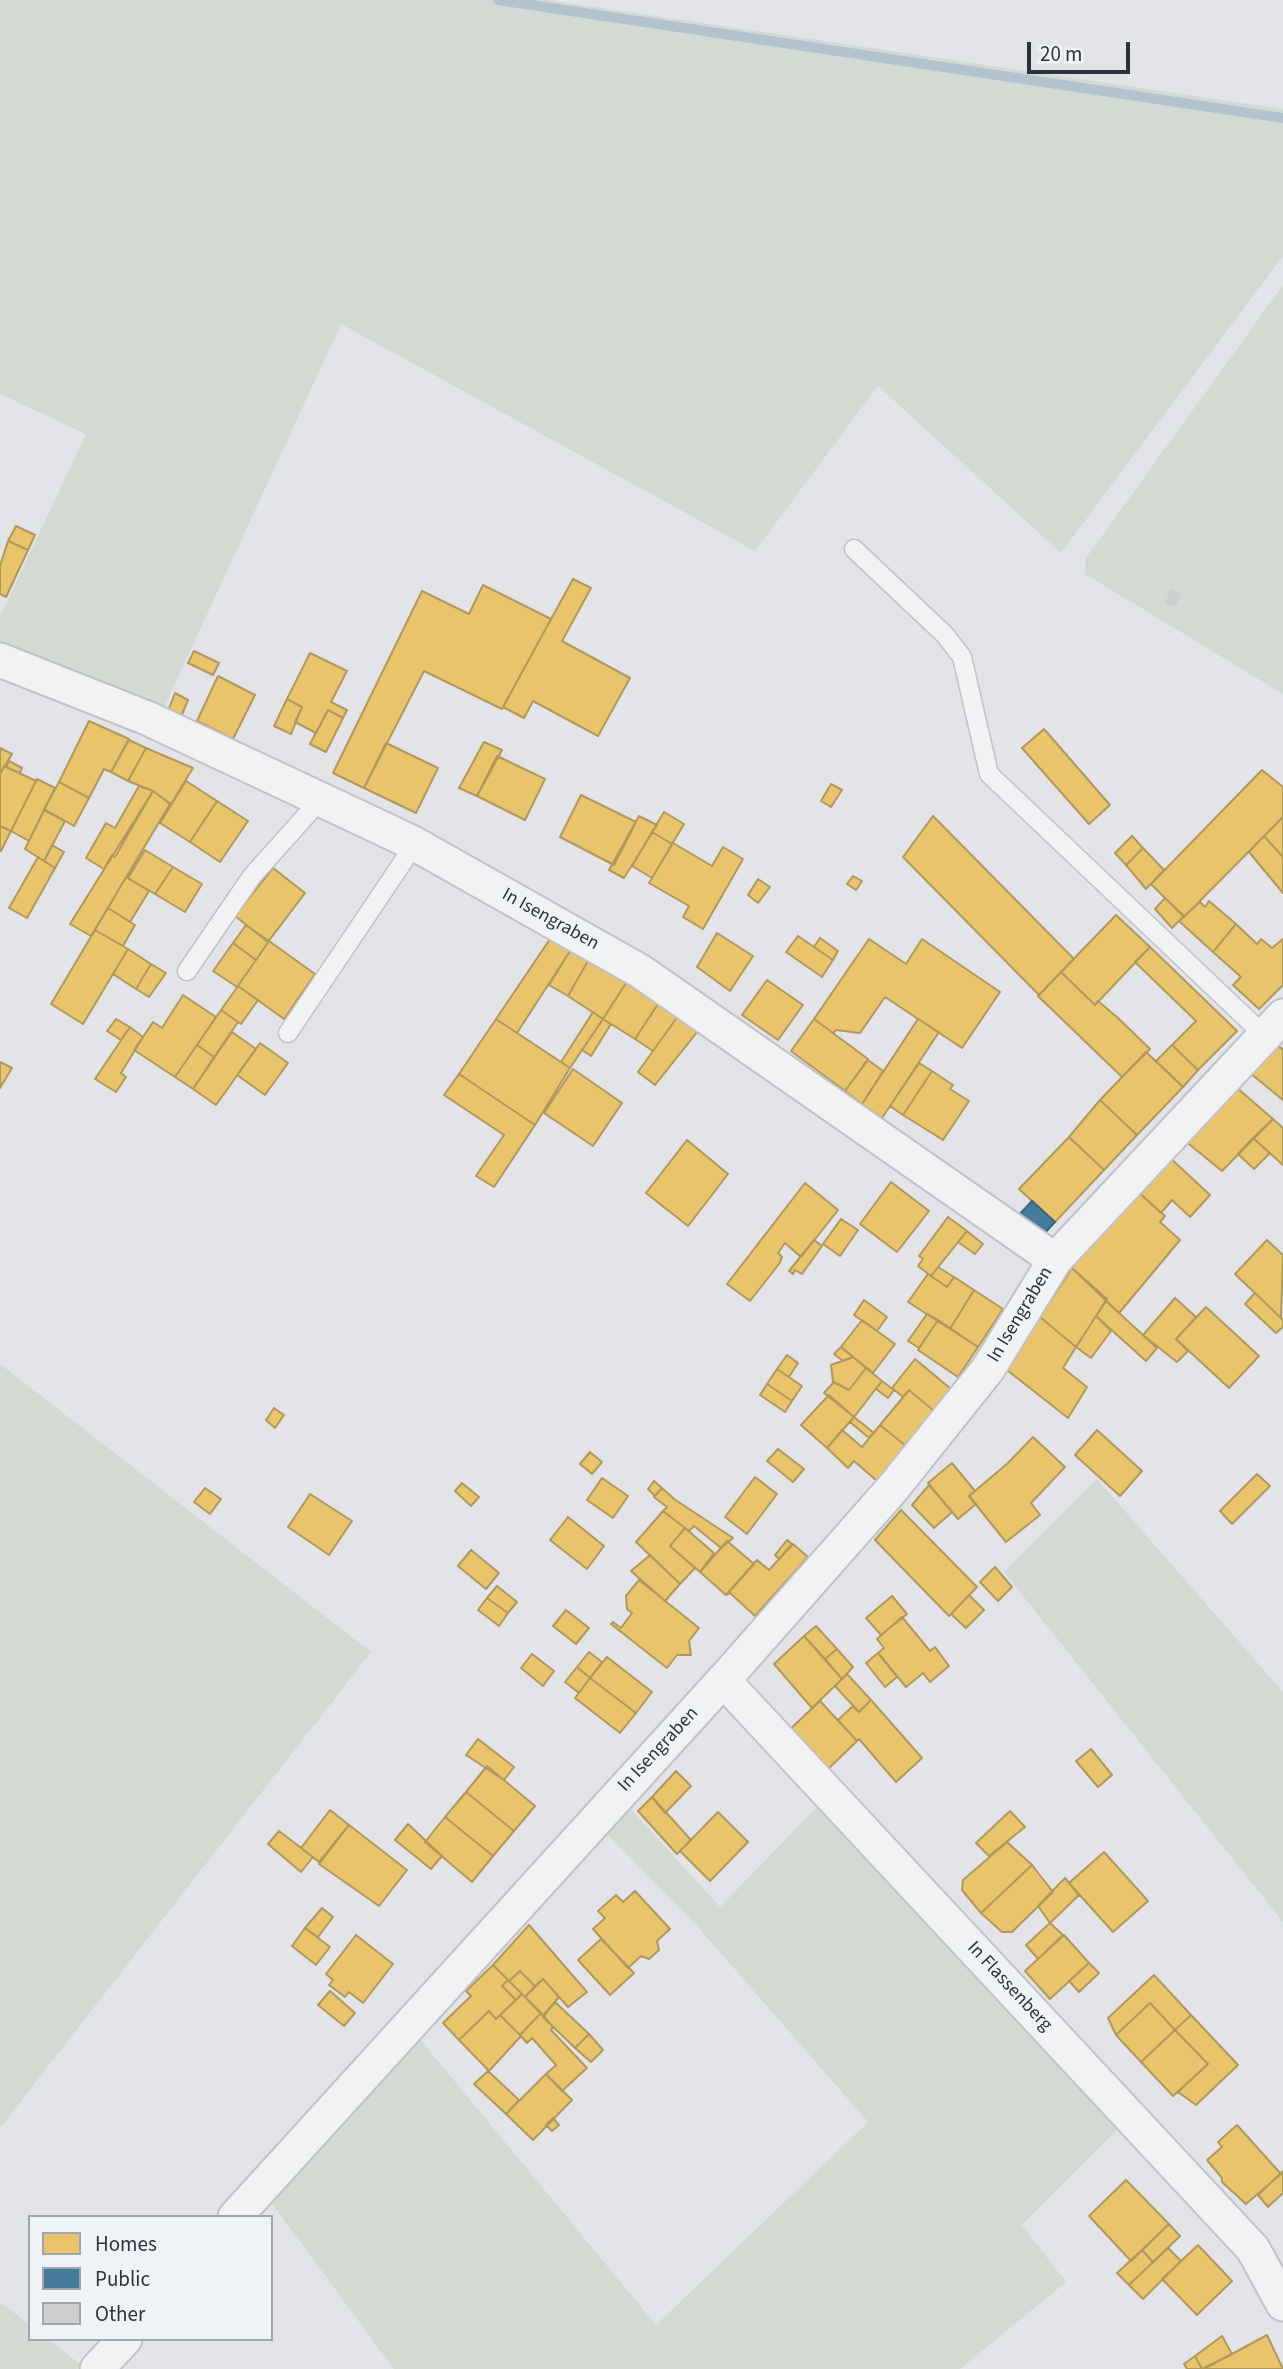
<!DOCTYPE html>
<html>
<head>
<meta charset="utf-8">
<style>
	body { margin:0 }
	#map { position:relative; width:1283px; height:2369px; overflow:hidden; background:#e2e4e7; font-family:"Source Sans 3",sans-serif }
	canvas { display:block }
	.legend { position:absolute; left:28px; top:2215px; width:245px; height:126px; box-sizing:border-box; background:#f0f3f6; border:2px solid #a1a6ad; margin:0; padding:9px 12px; list-style:none; font-size:21px; color:#2b333f }
	.legend li { display:flex; align-items:center; gap:14px; height:35px }
	.legend b { width:35px; border:2px solid #a1a6ad }
	.scale { position:absolute; left:1027px; top:42px; width:103px; height:32px; box-sizing:border-box; border:4px solid #2b333f; border-top:0; padding-left:9px; font-size:21px; line-height:24px; white-space:nowrap; color:#2b333f; -webkit-text-stroke:5px #f0f3f6; paint-order:stroke }
</style>
</head>
<body>
<div id="map">
<canvas width="1283" height="2369"></canvas>
<ul class="legend">
<li><b style="height:19px;background:#e9c46a"></b>Homes</li>
<li><b style="height:19px;background:#457b9d"></b>Public</li>
<li><b style="height:19px;background:#cbcdcf"></b>Other</li>
</ul>
<div class="scale">20 m</div>
</div>
<script>
const c = document.querySelector('canvas').getContext('2d');
c.lineJoin = 'round';
function fillPath(path, color) {
  c.fillStyle = color;
  c.fill(path, 'evenodd');
}
function shape(rows) {
  const path = new Path2D();
  for (const r of rows) {
    path.moveTo(r[0], r[1]);
    for (let i = 2; i < r.length; i += 2) path.lineTo(r[i], r[i + 1]);
  }
  return path;
}
function strokePath(path, color, width, dash) {
  c.strokeStyle = color;
  c.lineWidth = width;
  c.lineCap = dash ? 'butt' : 'round';
  c.setLineDash(dash || []);
  c.stroke(path);
}
function write(font, color, halo, rows, align = 'center') {
  c.font = font + ' "Source Sans 3",sans-serif';
  c.lineWidth = 7;
  c.setLineDash([]);
  c.textBaseline = 'middle';
  c.strokeStyle = halo;
  c.fillStyle = color;
  for (const [text, x, y, turn = 0] of rows) {
    c.save();
    c.translate(x, y);
    c.rotate((+turn || 0) * Math.PI / 180);
    c.textAlign = isNaN(turn) ? turn : align;
    if (halo) c.strokeText(text, 0, 0);
    c.fillText(text, 0, 0);
    c.restore();
  }
}
fillPath(shape([
	[0,0,548,0,1283,109,1283,256,1061,553,878,386,755,551,341,324,161,714,0,645,0,616,86,434,0,394],
	[1283,285,1283,694,1085,574,1086,558],
	[0,1364,371,1652,0,2128],
	[1097,1479,1283,1692,1283,1922,1004,1572],
	[628,1806,720,1907,817,1807,1118,2129,1022,2225,1066,2282,960,2369,394,2369,267,2197,419,2038,656,2325,868,2122,698,1927,603,1830],
	[0,2302,30,2325,30,2339,48,2339,81,2365,77,2369,0,2369]
]), '#d3dad3');
const homes = shape([
	[16,526,35,535,28,550,8,541,16,526],
	[8,541,28,550,6,597,0,594,0,566,8,541],
	[573,579,591,588,562,641,630,678,598,736,533,701,524,718,503,707,573,579],
	[483,585,551,619,502,709,424,671,364,788,333,773,422,591,469,614,483,585],
	[194,651,219,663,213,675,188,663,194,651],
	[310,653,347,671,331,702,347,710,343,718,328,710,316,733,295,722,302,707,287,699,310,653],
	[218,676,255,695,233,739,197,721,218,676],
	[175,693,188,700,181,717,168,711,175,693],
	[287,699,302,707,291,734,274,726,287,699],
	[328,710,343,718,326,752,310,744,328,710],
	[89,721,129,739,111,772,104,769,89,798,59,782,89,721],
	[1044,729,1110,805,1089,824,1022,748,1044,729],
	[129,740,146,748,128,781,111,772,129,740],
	[484,742,502,750,477,796,459,788,484,742],
	[386,743,438,768,416,813,364,788,386,743],
	[0,748,12,754,0,774,0,748],
	[146,748,193,768,171,804,153,791,128,781,146,748],
	[497,756,545,779,525,820,477,796,497,756],
	[9,761,22,768,20,773,6,767,9,761],
	[4,766,36,781,11,831,0,826,0,774,4,766],
	[1262,770,1283,787,1283,817,1184,917,1151,884,1262,770],
	[37,779,55,788,29,841,11,831,37,779],
	[186,781,217,801,190,842,160,823,186,781],
	[59,782,89,798,74,826,44,809,59,782],
	[831,784,842,790,831,807,821,801,831,784],
	[139,786,153,791,115,857,112,855,104,869,86,858,106,823,115,828,139,786],
	[153,791,170,804,91,936,70,924,153,791],
	[581,795,636,822,614,865,560,837,581,795],
	[217,801,248,821,220,862,190,842,217,801],
	[44,810,65,821,44,861,25,849,44,810],
	[664,812,684,824,672,844,652,832,664,812],
	[639,816,657,825,624,878,609,870,639,816],
	[933,816,1074,959,1039,995,903,857,933,816],
	[1283,817,1283,857,1264,836,1283,817],
	[0,826,11,831,1,851,0,850,0,826],
	[652,832,672,844,652,878,632,866,652,832],
	[1132,836,1143,848,1126,865,1115,853,1132,836],
	[1264,836,1283,857,1283,893,1249,852,1264,836],
	[673,843,712,866,723,847,743,859,703,929,683,917,689,906,649,883,673,843],
	[52,845,64,852,55,868,44,861,52,845],
	[1143,848,1164,870,1146,889,1126,865,1143,848],
	[145,850,173,867,155,894,128,878,145,850],
	[38,857,55,868,27,918,9,908,38,857],
	[173,867,202,884,185,912,155,894,173,867],
	[273,868,305,893,268,942,235,916,273,868],
	[853,876,862,881,856,890,847,884,853,876],
	[126,877,149,891,130,922,108,908,126,877],
	[758,879,770,887,758,903,748,895,758,879],
	[1165,898,1184,916,1172,928,1155,909,1165,898],
	[1209,901,1236,924,1213,952,1179,921,1200,902,1205,907,1209,901],
	[108,908,135,925,123,946,95,930,108,908],
	[1116,915,1150,947,1095,1005,1061,972,1116,915],
	[1236,924,1257,944,1261,939,1272,948,1283,939,1283,985,1259,1009,1233,985,1241,977,1213,952,1236,924],
	[246,925,269,941,256,960,233,943,246,925],
	[95,930,128,949,83,1024,51,1004,95,930],
	[717,933,753,956,730,991,697,967,717,933],
	[798,936,833,960,822,977,786,952,798,936],
	[820,938,838,951,833,960,814,947,820,938],
	[550,939,570,951,517,1033,496,1019,550,939],
	[869,939,906,964,922,939,1000,992,962,1048,885,997,860,1033,836,1030,833,1033,814,1019,869,939],
	[269,941,315,974,284,1019,238,986,269,941],
	[233,943,256,960,237,987,213,971,233,943],
	[1150,947,1237,1031,1198,1070,1172,1045,1196,1021,1135,962,1150,947],
	[128,949,151,964,136,989,113,974,128,949],
	[570,951,588,961,568,996,549,985,570,951],
	[588,961,626,983,603,1019,568,996,588,961],
	[151,964,166,973,149,997,136,989,151,964],
	[1061,972,1095,1005,1098,1001,1118,1018,1150,1049,1122,1077,1038,996,1061,972],
	[767,980,803,1005,778,1040,742,1015,767,980],
	[626,983,658,1004,635,1039,603,1019,626,983],
	[238,986,258,1000,241,1024,221,1010,238,986],
	[183,995,216,1017,175,1077,134,1050,153,1022,162,1028,183,995],
	[658,1004,678,1016,653,1051,635,1039,658,1004],
	[221,1010,238,1022,214,1057,197,1045,221,1010],
	[593,1012,603,1019,570,1068,561,1062,593,1012],
	[678,1016,698,1031,655,1085,638,1072,678,1016],
	[116,1019,130,1027,121,1040,107,1031,116,1019],
	[496,1019,570,1068,535,1125,459,1074,496,1019],
	[603,1019,611,1024,591,1056,582,1050,603,1019],
	[814,1019,868,1059,845,1091,791,1051,814,1019],
	[918,1019,939,1032,882,1118,862,1104,918,1019],
	[130,1027,143,1037,121,1073,126,1077,116,1092,95,1079,130,1027],
	[232,1032,256,1049,216,1105,193,1089,232,1032],
	[260,1043,288,1063,265,1095,237,1075,260,1043],
	[197,1045,214,1057,193,1089,175,1077,197,1045],
	[1172,1045,1198,1070,1183,1087,1156,1061,1172,1045],
	[1277,1046,1283,1049,1283,1100,1250,1073,1277,1046],
	[1146,1052,1183,1087,1137,1135,1100,1100,1146,1052],
	[868,1060,883,1071,862,1104,845,1091,868,1060],
	[0,1062,12,1068,0,1088,0,1062],
	[919,1063,932,1071,903,1115,890,1106,919,1063],
	[573,1069,622,1103,593,1146,544,1113,573,1069],
	[932,1071,953,1085,950,1089,969,1101,943,1140,903,1115,932,1071],
	[459,1074,535,1125,494,1187,476,1176,504,1135,444,1095,459,1074],
	[1236,1087,1273,1119,1222,1171,1184,1140,1236,1087],
	[1100,1100,1137,1135,1104,1170,1069,1137,1100,1100],
	[1273,1119,1283,1128,1283,1165,1253,1138,1273,1119],
	[1069,1137,1104,1170,1055,1222,1019,1189,1069,1137],
	[1253,1138,1270,1153,1254,1169,1238,1154,1253,1138],
	[687,1140,728,1174,688,1226,646,1193,687,1140],
	[1168,1156,1210,1195,1190,1217,1172,1200,1161,1213,1137,1191,1168,1156],
	[891,1182,929,1211,897,1252,860,1224,891,1182],
	[805,1183,838,1210,801,1257,785,1243,778,1253,782,1257,779,1264,750,1301,727,1284,805,1183],
	[1137,1191,1165,1216,1160,1222,1180,1240,1119,1313,1072,1268,1101,1229,1137,1191],
	[948,1217,967,1231,931,1276,918,1266,923,1259,919,1256,948,1217],
	[841,1219,858,1230,840,1256,823,1244,841,1219],
	[967,1231,983,1244,975,1254,958,1242,967,1231],
	[814,1240,822,1246,802,1274,795,1270,793,1274,789,1271,814,1240],
	[1267,1240,1283,1255,1281,1318,1235,1274,1267,1240],
	[938,1267,954,1277,947,1287,931,1276,938,1267],
	[1072,1268,1107,1299,1076,1347,1040,1317,1072,1268],
	[928,1274,947,1287,954,1277,974,1290,950,1329,908,1302,928,1274],
	[974,1290,1003,1309,978,1347,950,1329,974,1290],
	[1255,1293,1283,1320,1283,1327,1276,1333,1245,1304,1255,1293],
	[1175,1298,1196,1317,1176,1339,1188,1351,1177,1362,1143,1335,1175,1298],
	[864,1300,887,1317,877,1331,854,1315,864,1300],
	[1106,1301,1157,1348,1146,1361,1096,1316,1106,1301],
	[1206,1307,1259,1356,1229,1388,1176,1339,1206,1307],
	[927,1314,938,1320,919,1348,908,1341,927,1314],
	[1096,1316,1111,1331,1091,1358,1076,1347,1096,1316],
	[1040,1317,1076,1347,1063,1368,1087,1387,1068,1418,1007,1370,1040,1317],
	[862,1320,895,1344,873,1373,841,1347,862,1320],
	[938,1320,978,1347,958,1377,918,1350,938,1320],
	[841,1347,853,1357,843,1361,834,1354,841,1347],
	[787,1355,798,1363,789,1377,777,1369,787,1355],
	[853,1357,866,1368,849,1390,833,1382,831,1365,853,1357],
	[915,1359,951,1389,934,1411,909,1390,903,1397,892,1388,915,1359],
	[866,1368,882,1381,854,1417,824,1393,834,1382,849,1390,866,1368],
	[777,1369,802,1386,792,1401,767,1384,777,1369],
	[882,1381,894,1390,888,1398,876,1389,882,1381],
	[767,1384,792,1401,785,1412,760,1395,767,1384],
	[909,1390,934,1411,906,1446,880,1425,909,1390],
	[829,1395,854,1417,827,1448,801,1425,829,1395],
	[274,1408,284,1415,275,1428,266,1420,274,1408],
	[854,1417,874,1433,869,1438,850,1422,854,1417],
	[880,1425,906,1446,877,1481,854,1461,848,1468,827,1448,842,1430,862,1447,880,1425],
	[1097,1430,1142,1471,1120,1496,1075,1455,1097,1430],
	[1033,1437,1065,1467,1031,1503,1040,1515,1006,1542,969,1496,1008,1463,1033,1437],
	[778,1449,804,1469,793,1482,767,1461,778,1449],
	[590,1452,602,1462,592,1474,580,1464,590,1452],
	[952,1463,975,1491,969,1496,976,1504,958,1519,928,1483,952,1463],
	[1257,1474,1270,1486,1232,1524,1220,1511,1257,1474],
	[755,1477,777,1494,747,1534,725,1517,755,1477],
	[602,1478,628,1496,613,1518,587,1500,602,1478],
	[654,1481,662,1488,655,1496,648,1489,654,1481],
	[462,1483,479,1497,471,1506,455,1491,462,1483],
	[929,1485,952,1512,934,1528,912,1505,929,1485],
	[205,1488,221,1499,210,1514,194,1502,205,1488],
	[662,1488,674,1499,733,1538,721,1548,694,1526,689,1531,663,1511,667,1507,654,1497,662,1488],
	[310,1494,352,1521,329,1555,288,1527,310,1494],
	[901,1510,977,1587,949,1616,875,1540,901,1510],
	[663,1511,685,1528,670,1546,695,1568,680,1584,636,1542,663,1511],
	[568,1517,604,1546,587,1569,550,1540,568,1517],
	[685,1528,714,1553,700,1572,670,1546,685,1528],
	[787,1540,792,1544,779,1559,775,1555,787,1540],
	[727,1541,754,1564,726,1595,700,1572,727,1541],
	[793,1544,808,1557,755,1616,730,1593,726,1595,757,1560,769,1570,793,1544],
	[471,1550,499,1573,486,1589,458,1566,471,1550],
	[650,1555,680,1584,665,1601,631,1571,650,1555],
	[995,1567,1012,1587,998,1601,980,1582,995,1567],
	[639,1580,699,1628,689,1641,691,1655,677,1655,667,1668,611,1624,613,1622,621,1628,632,1613,627,1609,626,1596,639,1580],
	[497,1586,517,1602,508,1613,487,1598,497,1586],
	[969,1595,984,1610,966,1628,951,1614,969,1595],
	[892,1596,907,1614,881,1635,866,1618,892,1596],
	[487,1598,508,1613,499,1626,478,1610,487,1598],
	[566,1610,589,1628,576,1644,553,1626,566,1610],
	[902,1617,930,1651,935,1647,949,1666,930,1682,923,1673,906,1687,878,1653,884,1648,877,1639,902,1617],
	[816,1626,837,1649,825,1659,804,1636,816,1626],
	[804,1636,842,1679,812,1708,774,1664,804,1636],
	[837,1649,853,1667,842,1679,825,1659,837,1649],
	[589,1652,602,1662,590,1678,577,1667,589,1652],
	[878,1653,897,1677,885,1687,866,1663,878,1653],
	[532,1654,554,1671,543,1686,521,1668,532,1654],
	[607,1657,652,1692,636,1713,590,1678,607,1657],
	[577,1667,590,1678,579,1693,565,1682,577,1667],
	[847,1674,871,1700,859,1712,835,1686,847,1674],
	[590,1678,636,1713,620,1733,575,1698,590,1678],
	[871,1700,922,1758,896,1782,859,1739,857,1741,838,1720,853,1706,859,1712,871,1700],
	[820,1701,857,1741,826,1771,788,1731,820,1701],
	[478,1739,514,1767,504,1780,466,1755,478,1739],
	[1091,1749,1112,1775,1098,1787,1076,1761,1091,1749],
	[487,1766,535,1806,514,1831,466,1792,487,1766],
	[676,1771,691,1786,665,1813,652,1797,676,1771],
	[466,1792,514,1831,493,1856,445,1817,466,1792],
	[652,1797,691,1840,677,1854,638,1811,652,1797],
	[330,1810,349,1825,319,1862,301,1848,330,1810],
	[1010,1811,1025,1827,989,1856,976,1843,1010,1811],
	[718,1812,748,1842,710,1881,680,1851,718,1812],
	[445,1817,493,1856,472,1882,425,1842,445,1817],
	[408,1824,442,1856,431,1869,395,1840,408,1824],
	[349,1825,407,1870,379,1906,319,1864,349,1825],
	[279,1831,313,1857,301,1872,268,1844,279,1831],
	[1007,1842,1032,1865,981,1913,962,1890,963,1880,1007,1842],
	[1104,1852,1148,1901,1113,1932,1069,1883,1104,1852],
	[1032,1865,1053,1892,1012,1932,1002,1932,981,1913,1032,1865],
	[1065,1878,1079,1895,1050,1923,1038,1906,1065,1878],
	[635,1891,670,1929,657,1941,659,1950,649,1959,641,1956,628,1968,593,1929,605,1918,598,1911,616,1895,623,1902,635,1891],
	[322,1908,333,1917,318,1937,305,1928,322,1908],
	[1050,1923,1063,1935,1038,1959,1026,1945,1050,1923],
	[529,1925,587,1992,568,2007,543,1979,535,1986,520,1971,509,1981,493,1965,529,1925],
	[305,1928,330,1947,316,1965,292,1946,305,1928],
	[356,1935,393,1964,363,2003,349,1992,345,1997,329,1985,333,1980,326,1974,356,1935],
	[1064,1935,1089,1963,1050,1999,1025,1971,1064,1935],
	[601,1939,634,1973,610,1995,578,1960,601,1939],
	[1089,1963,1099,1973,1079,1992,1069,1981,1089,1963],
	[493,1965,508,1980,502,1986,516,2000,496,2019,489,2011,459,2040,443,2023,471,1996,466,1991,493,1965],
	[520,1971,535,1986,525,1997,509,1981,520,1971],
	[1154,1975,1191,2015,1175,2030,1150,2003,1116,2035,1108,2018,1154,1975],
	[543,1979,559,1997,543,2016,525,1997,543,1979],
	[508,1980,522,1994,516,2000,502,1986,508,1980],
	[330,1991,355,2013,344,2026,318,2005,330,1991],
	[522,1994,541,2013,520,2035,500,2015,522,1994],
	[555,2002,589,2034,575,2048,543,2017,555,2002],
	[1150,2003,1175,2030,1141,2062,1116,2035,1150,2003],
	[489,2011,496,2019,500,2015,521,2036,489,2071,459,2040,489,2011],
	[541,2013,553,2027,551,2030,587,2068,562,2091,546,2074,556,2065,532,2038,527,2043,520,2035,541,2013],
	[1191,2015,1238,2065,1196,2105,1178,2092,1208,2064,1175,2030,1191,2015],
	[1175,2030,1208,2064,1173,2096,1141,2062,1175,2030],
	[589,2034,603,2050,591,2062,575,2048,589,2034],
	[488,2071,519,2100,506,2114,474,2084,488,2071],
	[546,2074,572,2100,533,2140,506,2114,546,2074],
	[553,2118,559,2125,552,2131,546,2125,553,2118],
	[1237,2125,1281,2174,1246,2204,1222,2182,1222,2178,1207,2160,1222,2147,1218,2142,1237,2125],
	[1283,2171,1283,2193,1268,2207,1258,2195,1283,2171],
	[1126,2180,1169,2224,1131,2261,1089,2216,1126,2180],
	[1169,2224,1180,2236,1153,2262,1142,2250,1169,2224],
	[1198,2245,1232,2281,1197,2315,1162,2279,1198,2245],
	[1168,2248,1181,2261,1143,2299,1129,2285,1168,2248],
	[1142,2250,1153,2262,1129,2285,1117,2273,1142,2250],
	[1267,2335,1283,2369,1204,2369,1232,2354,1267,2335],
	[1222,2336,1232,2354,1202,2369,1195,2356,1222,2336],
	[1195,2356,1202,2369,1187,2369,1184,2364,1195,2356]
]);
fillPath(homes, '#e9c46a');
strokePath(homes, '#b0985d', 2);
const public = shape([
	[1032,1201,1055,1222,1042,1236,1017,1217,1032,1201]
]);
fillPath(public, '#457b9d');
strokePath(public, '#3d6581', 2);
strokePath(shape([
	[498,0,1283,118]
]), '#b3c2cf', 10);
fillPath(shape([
	[1170,589,1181,593,1175,607,1165,604]
]), '#cbcdcf');
const service = shape([
	[854,549,945,635,962,657,989,774,1265,1036],
	[187,971,252,876,321,799],
	[288,1033,415,844]
]);
const minor = shape([
	[0,660,147,718,356,816,415,844,640,971,1055,1260],
	[723,1680,1253,2249,1283,2304],
	[235,2217,728,1675,893,1488,988,1369,1055,1260,1283,1016],
	[97,2369,125,2339]
]);
strokePath(service, '#c1c2c5', 21);
strokePath(minor, '#c1c2c5', 37);
strokePath(service, '#f1f2f4', 18);
strokePath(minor, '#f1f2f4', 33);
write('19px', '#2b333f', '#f0f3f6', [
	["In Isengraben",550,920,29],
	["In Isengraben",1021,1315,-59],
	["In Isengraben",659,1750,-47],
	["In Flassenberg",1009,1987,47]
]);
</script>
</body>
</html>
